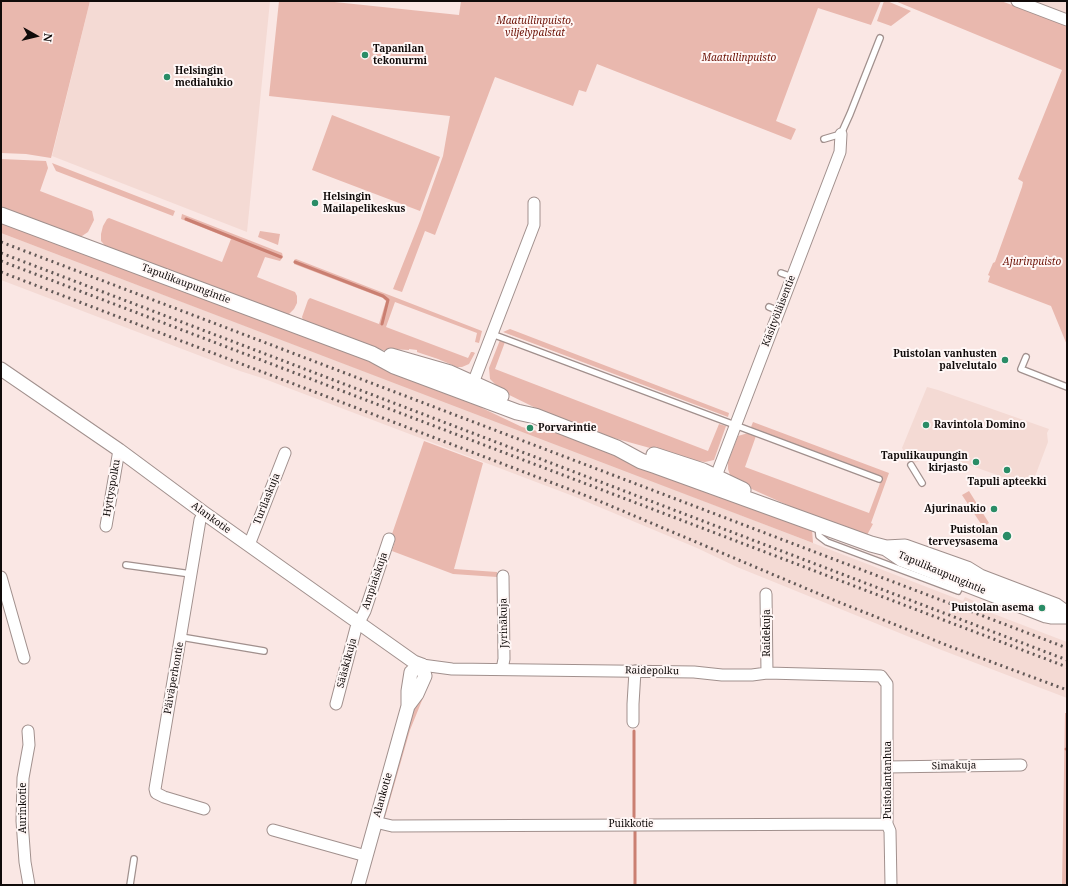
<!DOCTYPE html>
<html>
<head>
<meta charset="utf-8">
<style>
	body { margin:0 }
	#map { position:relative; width:1068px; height:886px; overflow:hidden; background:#fae7e4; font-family:"Noto Serif",serif }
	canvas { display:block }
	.frame { position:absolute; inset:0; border:2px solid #100b0a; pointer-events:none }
	.north { position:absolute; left:16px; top:16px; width:40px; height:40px; -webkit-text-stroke:3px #fff7f6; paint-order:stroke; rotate:98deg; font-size:11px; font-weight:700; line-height:16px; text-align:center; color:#100b0a }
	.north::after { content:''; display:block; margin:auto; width:14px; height:18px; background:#100b0a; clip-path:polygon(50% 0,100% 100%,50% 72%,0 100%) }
</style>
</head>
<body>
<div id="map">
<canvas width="1068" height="886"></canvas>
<div class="frame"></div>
<div class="north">N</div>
</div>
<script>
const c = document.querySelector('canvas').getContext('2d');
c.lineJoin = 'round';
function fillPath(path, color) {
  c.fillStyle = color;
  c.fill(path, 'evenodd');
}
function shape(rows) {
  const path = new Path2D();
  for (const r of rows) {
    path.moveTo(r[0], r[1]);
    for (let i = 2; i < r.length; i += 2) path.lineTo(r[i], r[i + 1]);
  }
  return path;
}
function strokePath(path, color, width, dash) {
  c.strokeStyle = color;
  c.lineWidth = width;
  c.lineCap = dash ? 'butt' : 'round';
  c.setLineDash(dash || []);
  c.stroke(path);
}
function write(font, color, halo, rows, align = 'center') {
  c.font = font + ' "Noto Serif",serif';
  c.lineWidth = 4;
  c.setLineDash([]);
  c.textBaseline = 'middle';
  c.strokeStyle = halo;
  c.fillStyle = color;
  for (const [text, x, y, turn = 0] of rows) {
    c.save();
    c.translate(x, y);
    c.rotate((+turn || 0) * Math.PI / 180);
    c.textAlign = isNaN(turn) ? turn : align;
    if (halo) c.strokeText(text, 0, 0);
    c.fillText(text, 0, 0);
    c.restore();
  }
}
fillPath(shape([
	[90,1,270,1,247,232,52,156],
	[1029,1,1067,1,1067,15],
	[1,233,580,453,963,601,965,597,974,601,973,606,1067,642,1067,698,939,649,737,567,697,548,573,496,262,378,240,371,1,280],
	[927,387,938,390,1049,429,1047,433,1048,442,1031,487,938,454,912,464,902,448]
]), '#f4dad4');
fillPath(shape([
	[1,1,90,1,51,158,26,154,1,153],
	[279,1,325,1,459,15,461,1,881,1,871,25,818,8,776,121,796,129,791,140,597,64,586,92,579,90,573,106,495,77,435,235,425,231,402,292,393,289,420,221,443,156,450,116,269,96],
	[884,1,887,1,911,11,891,26,877,21],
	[895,1,1001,1,1067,25,1067,345,1051,306,988,282,990,276,988,275,993,263,995,262,1022,187,1023,182,1018,179,1062,70],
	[332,115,440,157,420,211,312,170],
	[1,159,46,161,48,168,40,191,92,211,94,220,88,232,82,236,75,236,1,208],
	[52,163,175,211,173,216,56,171],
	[182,214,282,253,283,257,280,261,265,257,257,277,295,292,297,296,297,303,294,309,289,314,283,315,108,249,101,241,101,234,103,226,107,219,109,218,222,262,231,239,181,219],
	[1,221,474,400,480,403,482,408,522,427,537,431,552,433,556,432,812,529,813,543,1,233],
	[260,231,280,234,278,245,258,237],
	[296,259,482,331,479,343,475,342,477,333,395,302,386,327,468,358,471,352,473,352,475,353,469,364,462,367,457,367,438,359,417,352,417,350,409,349,409,350,389,349,388,351,378,349,304,323,302,317,308,300,310,298,379,324,386,301,383,298,294,264,294,260],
	[510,329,729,413,728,417,503,332],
	[500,340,505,342,495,369,708,451,719,424,726,426,714,460,705,462,697,461,603,435,548,414,497,389,496,385,490,379,489,368],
	[753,422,889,473,871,523,873,524,867,535,810,515,785,504,745,486,730,475,728,469,728,462,738,436,748,433,756,436,745,467,869,513,882,478,753,429,751,427],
	[424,441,483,463,454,569,497,572,497,577,453,574,392,551,395,541,392,534],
	[969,491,989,523,983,527,962,495],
	[425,693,410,730,385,817,383,815,410,720,417,702],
	[1065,713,1067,713,1067,885,1062,885]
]), '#e9b8ae');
strokePath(shape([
	[186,219,281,257],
	[295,262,383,296,388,300,382,324],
	[634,731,634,817],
	[1066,749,1067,749],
	[635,830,635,885]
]), '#ca7f71', 3);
const service = shape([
	[824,139,841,134,850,114,880,38],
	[781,273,792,277],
	[769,307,779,311],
	[492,334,879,479],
	[1026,357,1021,369,1067,387],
	[911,465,922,483],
	[818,526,819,536,827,542,958,591,961,583],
	[126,565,191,574],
	[181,637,264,651],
	[130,885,134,859]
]);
const minor = shape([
	[1017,1,1067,20],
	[470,391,534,225,534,203],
	[713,484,840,152,841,134],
	[106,526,119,450],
	[249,545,285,453],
	[1,577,24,658],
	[766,594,767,673],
	[422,665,452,669,694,672,722,675,752,675,767,673,881,676,887,684,887,824,890,831,891,885],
	[502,669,504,659,503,576],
	[336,704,356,628,365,611,389,539],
	[633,722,633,704,635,671],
	[28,731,29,745,23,778,22,821,25,862,29,885],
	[887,767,1021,765],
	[204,809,164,797,156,793,155,789,200,520,204,513],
	[375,822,392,826,887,824],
	[273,830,366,856]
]);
const tertiary = shape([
	[1,369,119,450,204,513,287,572,414,662,422,665],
	[408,706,417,694,425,676,422,665],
	[358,885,408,706,408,691,411,672,422,665]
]);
const secondary = shape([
	[1,215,372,354,394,366,517,412,535,416,617,448,641,461,656,466,871,544,886,548,905,547,967,569,980,577,1056,606,1067,614],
	[391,356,450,373,501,396],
	[654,455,703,471,743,490],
	[886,548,902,559,1046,615,1051,616,1067,616]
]);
strokePath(service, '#a1908d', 8);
strokePath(minor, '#a1908d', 13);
strokePath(tertiary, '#a1908d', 15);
strokePath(secondary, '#a1908d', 17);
strokePath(service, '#fff', 5.5);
strokePath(minor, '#fff', 11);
strokePath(tertiary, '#fff', 13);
strokePath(secondary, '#fff', 15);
strokePath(shape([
	[1,242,1067,648],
	[1,253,1067,660],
	[1,261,1067,667],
	[1,272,592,498,831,599,954,648,1067,690]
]), '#635957', 3, [2, 4]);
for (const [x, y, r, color] of [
	[365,55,4,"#2a8c66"],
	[167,77,4,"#2a8c66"],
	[315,203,4,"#2a8c66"],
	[1005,360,4,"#2a8c66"],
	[926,425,4,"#2a8c66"],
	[530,428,4,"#2a8c66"],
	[976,462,4,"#2a8c66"],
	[1007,470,4,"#2a8c66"],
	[994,509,4,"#2a8c66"],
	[1007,536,5,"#2a8c66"],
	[1042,608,4,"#2a8c66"]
]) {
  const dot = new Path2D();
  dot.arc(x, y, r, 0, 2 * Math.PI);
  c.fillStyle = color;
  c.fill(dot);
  strokePath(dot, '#fff7f6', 1.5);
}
write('italic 10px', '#6c1105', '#fff7f6', [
	["Maatullinpuisto,",535,21],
	["viljelypalstat",535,33],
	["Maatullinpuisto",739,58],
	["Ajurinpuisto",1032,262]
]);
write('bold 10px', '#100b0a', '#fff7f6', [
	["Tapanilan",373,49],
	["tekonurmi",373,61],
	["Helsingin",175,71],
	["medialukio",175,83],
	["Helsingin",323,197],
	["Mailapelikeskus",323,209],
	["Puistolan vanhusten",997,354,"right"],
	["palvelutalo",997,366,"right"],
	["Ravintola Domino",934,425],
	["Porvarintie",538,428],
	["Tapulikaupungin",968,456,"right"],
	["kirjasto",968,468,"right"],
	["Tapuli apteekki",1007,482,"center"],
	["Ajurinaukio",986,509,"right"],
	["Puistolan",998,530,"right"],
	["terveysasema",998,542,"right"],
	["Puistolan asema",1034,608,"right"]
], 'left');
write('10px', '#100b0a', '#fff7f6', [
	["Tapulikaupungintie",186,284,21],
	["Käsityöläisentie",779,311,-69],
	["Hyttyspolku",112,488,-80],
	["Turilaskuja",267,499,-68],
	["Alankotie",211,518,36],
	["Tapulikaupungintie",942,573,23],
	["Ampiaiskuja",375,581,-71],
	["Jyrinäkuja",504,623,-91],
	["Raidekuja",767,633,-90],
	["Sääskikuja",347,663,-75],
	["Raidepolku",652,671,1],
	["Päiväperhontie",174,678,-80],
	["Simakuja",954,766,-1],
	["Puistolantanhua",888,780,-90],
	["Alankotie",383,795,-74],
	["Aurinkotie",23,808,-90],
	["Puikkotie",631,824]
]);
</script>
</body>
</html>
